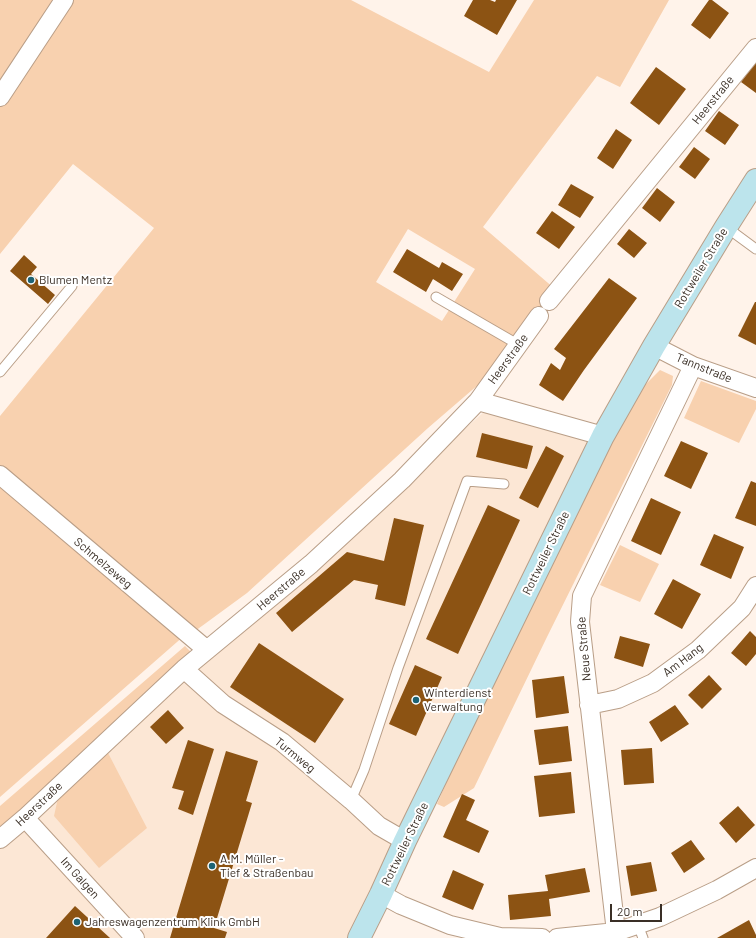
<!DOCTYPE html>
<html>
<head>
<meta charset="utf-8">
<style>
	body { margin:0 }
	#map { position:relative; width:756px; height:938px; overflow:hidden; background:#fff3ea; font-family:Barlow,sans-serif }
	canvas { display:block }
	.scale { position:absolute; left:610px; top:904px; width:52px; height:18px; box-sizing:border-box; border:2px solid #3a2f26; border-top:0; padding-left:5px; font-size:12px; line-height:14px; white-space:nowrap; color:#3a2f26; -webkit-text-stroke:3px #fff; paint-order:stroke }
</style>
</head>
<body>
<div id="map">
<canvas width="756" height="938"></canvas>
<div class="scale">20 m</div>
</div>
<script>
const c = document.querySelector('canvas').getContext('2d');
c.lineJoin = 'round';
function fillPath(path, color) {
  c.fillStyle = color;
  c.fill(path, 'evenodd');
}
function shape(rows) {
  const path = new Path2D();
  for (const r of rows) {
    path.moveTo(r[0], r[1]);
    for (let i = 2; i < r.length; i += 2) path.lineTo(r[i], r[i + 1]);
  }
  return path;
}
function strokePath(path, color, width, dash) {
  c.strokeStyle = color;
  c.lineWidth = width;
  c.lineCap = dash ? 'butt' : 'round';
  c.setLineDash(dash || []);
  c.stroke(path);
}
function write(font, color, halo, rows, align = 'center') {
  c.font = font + ' Barlow,sans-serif';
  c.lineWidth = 4;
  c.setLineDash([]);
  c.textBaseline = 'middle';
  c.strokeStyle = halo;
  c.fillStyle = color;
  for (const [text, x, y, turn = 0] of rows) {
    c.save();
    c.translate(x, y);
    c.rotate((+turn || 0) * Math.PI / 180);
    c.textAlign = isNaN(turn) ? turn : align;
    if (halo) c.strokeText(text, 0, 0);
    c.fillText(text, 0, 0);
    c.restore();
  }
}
fillPath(shape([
	[485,411,595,440,352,938,136,938,28,818],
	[24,821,133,938,0,938,0,843]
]), '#fce7d5');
fillPath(shape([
	[0,0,58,0,0,89],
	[69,0,351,0,489,72,534,0,669,0,620,87,597,76,483,227,555,289,493,372,428,428,247,593,191,634,0,472,0,416,154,228,73,164,0,254,0,102],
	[408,229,475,269,442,321,376,282],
	[660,370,673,376,672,385,546,639,474,788,444,807,437,804,498,665,571,516,640,390],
	[701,381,756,401,756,409,739,443,684,418],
	[0,479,185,635,0,797],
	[620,545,659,564,640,602,600,585],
	[185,646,192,653,0,835,0,806],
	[107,751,147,828,99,868,54,816,58,798]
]), '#f8d1af');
fillPath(shape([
	[473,0,490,0,495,2,496,0,517,0,497,35,464,16],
	[709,0,712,0,729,13,710,39,691,25],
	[756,62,756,93,741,82],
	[656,67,686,89,659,125,630,103],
	[719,111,739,125,725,145,705,131],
	[616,129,632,140,613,169,597,158],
	[694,147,710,159,695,179,679,167],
	[571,184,594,197,580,218,558,205],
	[657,188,675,202,660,222,642,208],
	[552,211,575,227,559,249,536,233],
	[629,229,647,243,634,258,617,244],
	[407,249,439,268,442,262,463,274,452,291,433,279,426,292,393,272],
	[24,255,37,267,31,274,55,295,48,304,10,271],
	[609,278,637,298,584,370,563,401,539,385,551,363,560,370,566,358,554,349],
	[755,302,756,302,756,345,738,336],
	[482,433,533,446,527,469,476,457],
	[681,441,708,453,691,489,664,476],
	[546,446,564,456,538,508,519,498],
	[751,481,756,483,756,526,735,518],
	[651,498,681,512,661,555,631,541],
	[488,505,520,520,458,654,426,639],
	[394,518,424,525,405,606,375,599,378,585,354,580,292,632,276,613,347,552,384,561],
	[714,534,744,547,731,579,700,565],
	[673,579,701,594,682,629,654,614],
	[750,631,756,637,756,654,746,666,731,653],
	[620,636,650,644,643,667,614,658],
	[259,643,344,699,315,743,230,687],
	[415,665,442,677,416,736,389,724],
	[709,675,722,689,702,709,688,695],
	[564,676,569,713,536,718,532,680],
	[675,705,689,724,661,742,649,722],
	[168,710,184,728,166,744,150,727],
	[568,726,572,761,539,765,534,730],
	[188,740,214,749,193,815,178,809,184,791,172,788],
	[652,748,654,783,624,785,621,750],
	[226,751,258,761,246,801,252,803,214,928,227,932,225,938,170,938],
	[571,772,575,813,539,817,534,776],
	[462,794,475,800,466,820,489,831,479,853,443,837],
	[738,806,755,825,736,843,719,823],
	[691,840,705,859,684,873,671,853],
	[651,862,657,891,631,896,626,866],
	[585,868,590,892,549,899,551,916,510,920,508,895,548,891,545,875],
	[453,870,484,884,473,910,442,897],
	[75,906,110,938,46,938],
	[749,920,756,935,756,938,717,938]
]), '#8c5313');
const lane = shape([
	[726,227,756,249],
	[436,297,519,345],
	[0,372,72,286],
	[351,800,364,770,398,668,467,481,504,484],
	[638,925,643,938]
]);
const street = shape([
	[0,97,64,0],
	[549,301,756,48],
	[654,346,693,366,756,388],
	[478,401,603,436],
	[0,475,207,650],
	[184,669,223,704,282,742,351,800,379,826,405,841],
	[589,705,618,699,653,683,698,650,742,608,756,586],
	[25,818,135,938],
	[0,839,25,818,184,669,311,564,402,480,478,401,539,316],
	[381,894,401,905,450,925,500,937,542,938],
	[616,932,580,622,582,596,693,366],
	[557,938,616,932,660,917,717,890,756,868]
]);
const secondary = shape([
	[359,938,381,894,405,841,603,436,654,346,726,227,756,180]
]);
strokePath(lane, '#b99e87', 11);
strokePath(street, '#b99e87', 20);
strokePath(secondary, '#b99e87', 24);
strokePath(lane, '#fff', 9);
strokePath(street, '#fff', 18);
strokePath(secondary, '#bce4ec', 22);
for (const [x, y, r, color] of [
	[31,280,4,"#1d6374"],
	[416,700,4,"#1d6374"],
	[212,866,4,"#1d6374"],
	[77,922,4,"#1d6374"]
]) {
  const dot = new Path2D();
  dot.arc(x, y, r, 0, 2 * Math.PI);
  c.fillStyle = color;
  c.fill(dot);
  strokePath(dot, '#fff', 1.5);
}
write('12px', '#3a2f26', '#fff', [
	["Heerstraße",713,100,-51],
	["Rottweiler Straße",701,268,-59],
	["Heerstraße",508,359,-54],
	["Tannstraße",704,368,22],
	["Rottweiler Straße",546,553,-64],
	["Schmelzeweg",103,563,40],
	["Heerstraße",281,589,-40],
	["Neue Straße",584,649,-95],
	["Am Hang",683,660,-37],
	["Turmweg",295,755,39],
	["Heerstraße",39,804,-43],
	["Rottweiler Straße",405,844,-64],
	["Im Galgen",80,878,48]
]);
write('12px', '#3a2f26', '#fff', [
	["Blumen Mentz",39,280],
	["Winterdienst",424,693],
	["Verwaltung",424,707],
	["A.M. Müller -",220,859],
	["Tief & Straßenbau",220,873],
	["Jahreswagenzentrum Klink GmbH",85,922]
], 'left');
</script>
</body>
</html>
